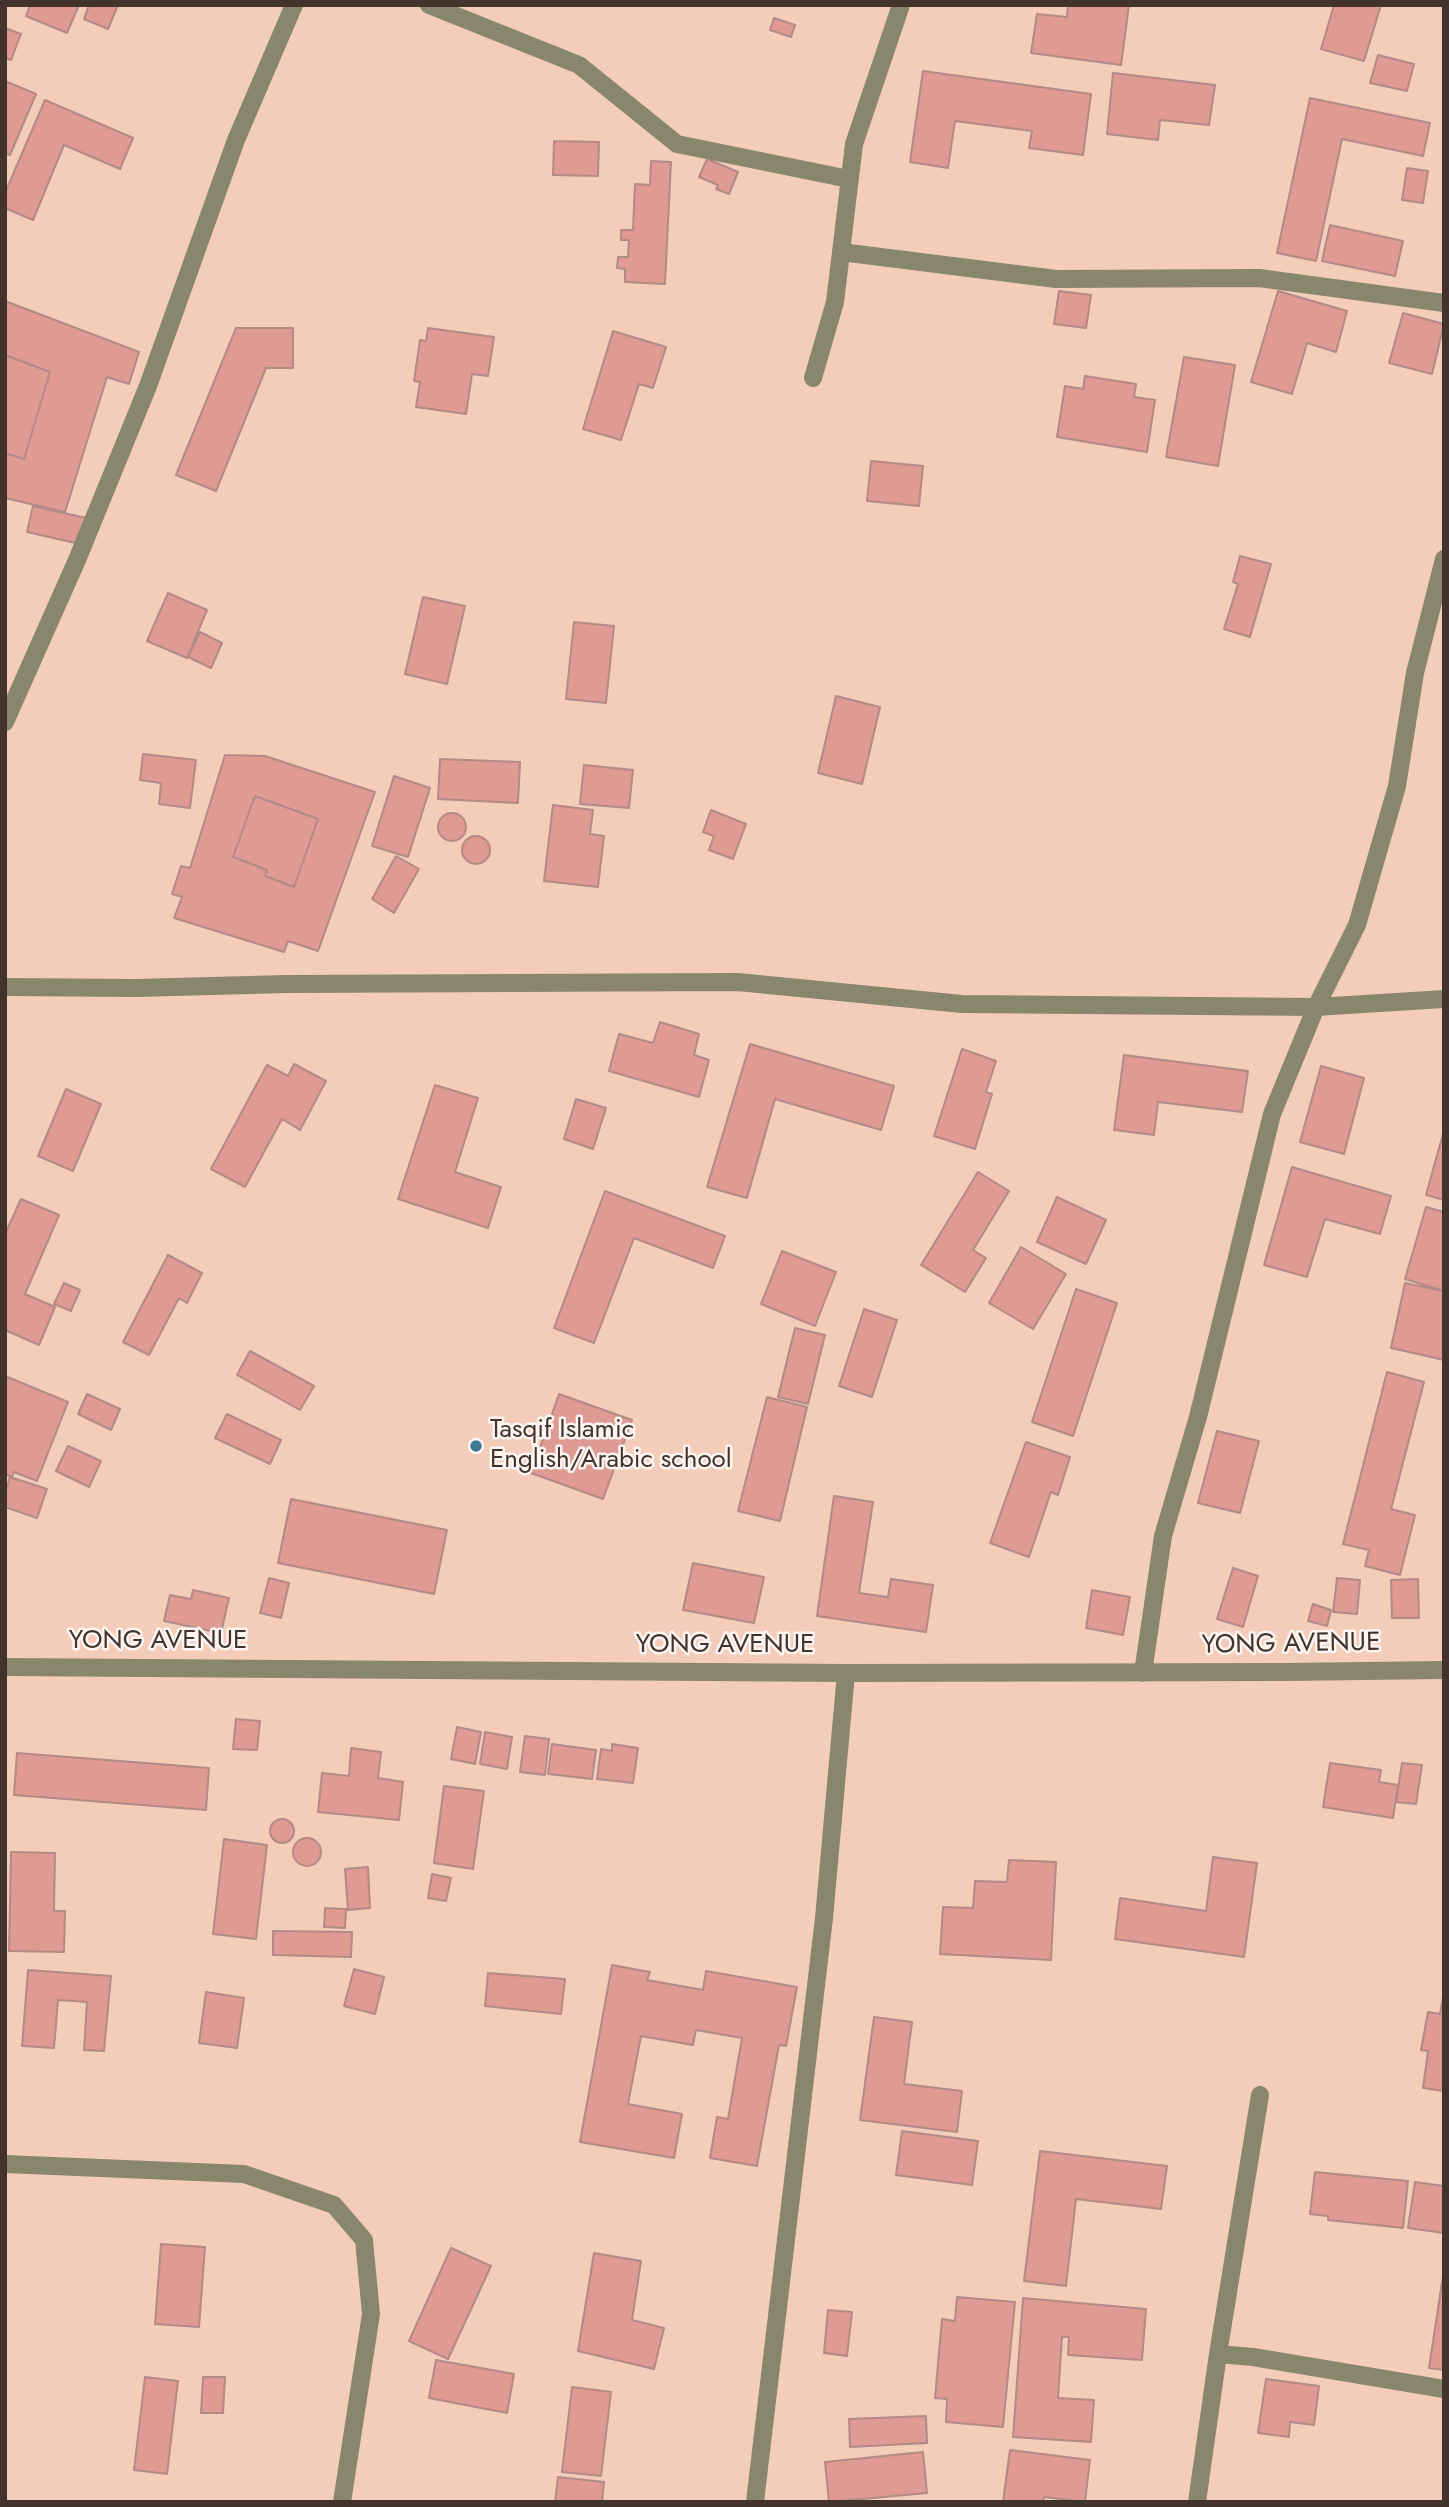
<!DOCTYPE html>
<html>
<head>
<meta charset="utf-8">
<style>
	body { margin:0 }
	#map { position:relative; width:1449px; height:2507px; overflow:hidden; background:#f4ccba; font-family:Jost,sans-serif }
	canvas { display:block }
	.frame { position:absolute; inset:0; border:7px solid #42332c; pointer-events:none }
</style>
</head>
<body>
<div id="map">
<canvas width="1449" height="2507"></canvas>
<div class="frame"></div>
</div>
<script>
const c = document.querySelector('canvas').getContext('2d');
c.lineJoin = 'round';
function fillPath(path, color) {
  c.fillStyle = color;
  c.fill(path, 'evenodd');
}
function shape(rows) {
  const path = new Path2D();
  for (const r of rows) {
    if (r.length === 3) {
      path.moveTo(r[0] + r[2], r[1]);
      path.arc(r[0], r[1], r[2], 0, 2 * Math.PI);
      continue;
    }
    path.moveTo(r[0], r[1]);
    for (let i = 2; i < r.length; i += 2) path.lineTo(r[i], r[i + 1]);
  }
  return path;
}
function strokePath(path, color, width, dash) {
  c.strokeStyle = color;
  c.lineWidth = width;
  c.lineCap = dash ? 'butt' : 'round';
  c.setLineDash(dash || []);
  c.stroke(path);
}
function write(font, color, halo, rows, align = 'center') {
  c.font = font + ' Jost,sans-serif';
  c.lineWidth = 5;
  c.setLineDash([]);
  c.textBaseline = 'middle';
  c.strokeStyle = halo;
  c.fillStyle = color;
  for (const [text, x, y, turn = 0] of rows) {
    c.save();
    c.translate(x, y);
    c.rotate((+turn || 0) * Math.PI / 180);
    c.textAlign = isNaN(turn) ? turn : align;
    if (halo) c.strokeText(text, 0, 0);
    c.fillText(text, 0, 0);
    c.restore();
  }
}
const building = shape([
	[30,5,79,5,67,33,26,16,30,5],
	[89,5,118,5,108,29,84,19,89,5],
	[1068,5,1129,5,1121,65,1031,53,1037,14,1067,17,1068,5],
	[1334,5,1381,5,1364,61,1321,49,1334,5],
	[774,18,795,25,791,37,770,30,774,18],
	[5,28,21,34,11,60,5,58,5,28],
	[1378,55,1414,64,1407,91,1370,83,1378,55],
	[923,71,1091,94,1083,155,1029,148,1032,131,955,121,948,168,910,162,923,71],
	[1113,73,1215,85,1209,125,1160,120,1158,140,1107,134,1113,73],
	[5,81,36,94,10,155,5,153,5,81],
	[1310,98,1430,123,1423,156,1342,139,1316,261,1277,253,1310,98],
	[45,100,133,138,120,169,64,145,33,220,5,208,5,193,45,100],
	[554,141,599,142,598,176,553,175,554,141],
	[707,159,738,172,729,194,716,189,718,185,699,177,707,159],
	[651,161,671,162,665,284,625,282,625,269,617,268,618,257,628,257,629,240,621,240,621,230,633,230,635,184,650,185,651,161],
	[1407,168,1428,171,1423,203,1402,200,1407,168],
	[1330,225,1403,241,1395,276,1322,261,1330,225],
	[1059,291,1091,295,1086,328,1054,324,1059,291],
	[1278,291,1347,311,1336,352,1307,343,1292,394,1251,382,1278,291],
	[5,301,139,352,129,384,107,377,65,512,5,498,5,453,24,459,50,372,5,355,5,301],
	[1403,313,1444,324,1432,374,1389,363,1403,313],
	[236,328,293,328,293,368,266,368,216,491,176,475,236,328],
	[428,328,494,337,488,376,472,374,466,414,416,407,420,382,414,381,420,340,426,341,428,328],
	[613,331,666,347,653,388,639,384,621,440,583,429,613,331],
	[5,355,50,372,24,459,5,453,5,355],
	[1184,357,1235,365,1218,466,1166,457,1184,357],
	[1085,376,1136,384,1134,397,1155,400,1147,452,1057,437,1065,386,1083,389,1085,376],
	[871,461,923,466,919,506,867,501,871,461],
	[33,506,86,518,80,544,27,532,33,506],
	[1240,556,1271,564,1250,637,1224,629,1238,584,1233,582,1240,556],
	[168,593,207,610,187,658,147,641,168,593],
	[423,597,465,606,447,684,405,674,423,597],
	[574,622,614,626,606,703,566,699,574,622],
	[200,632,222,643,211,668,188,657,200,632],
	[836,696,880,707,862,784,818,773,836,696],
	[143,754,196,760,190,808,159,804,161,783,140,780,143,754],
	[225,755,265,756,375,792,318,951,288,941,284,952,174,918,182,897,172,894,181,866,190,868,225,755],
	[255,796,318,819,294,887,265,876,267,870,233,857,255,796],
	[440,759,520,762,518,803,438,799,440,759],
	[584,765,633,770,629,808,580,804,584,765],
	[394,776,430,788,408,857,372,846,394,776],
	[255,796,318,819,294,887,265,876,267,870,233,857,255,796],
	[553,805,593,810,590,834,604,836,598,887,544,881,553,805],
	[711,810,746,824,733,859,709,850,714,836,703,832,711,810],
	[452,827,14],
	[476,850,14],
	[396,856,419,869,394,913,372,899,396,856],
	[660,1022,699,1034,694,1055,709,1060,699,1097,609,1071,619,1034,653,1043,660,1022],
	[750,1044,894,1086,881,1130,775,1099,747,1198,707,1187,750,1044],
	[962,1049,996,1061,986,1092,992,1094,975,1149,934,1136,962,1049],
	[1124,1055,1248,1071,1242,1112,1158,1102,1154,1135,1114,1130,1124,1055],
	[294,1064,326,1081,300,1130,282,1119,245,1187,211,1169,267,1065,288,1076,294,1064],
	[1321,1066,1364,1078,1344,1154,1300,1142,1321,1066],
	[435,1085,478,1098,455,1172,501,1187,488,1228,398,1199,435,1085],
	[66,1089,101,1104,73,1171,38,1156,66,1089],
	[576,1099,606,1108,593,1149,564,1139,576,1099],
	[1444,1130,1444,1200,1426,1195,1444,1130],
	[1292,1167,1391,1196,1380,1234,1325,1219,1307,1277,1264,1265,1292,1167],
	[978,1172,1009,1191,973,1250,986,1258,965,1292,921,1265,978,1172],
	[605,1191,725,1236,713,1268,634,1238,594,1343,554,1328,605,1191],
	[1057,1197,1106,1220,1086,1264,1037,1242,1057,1197],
	[21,1199,59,1215,25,1294,55,1307,39,1345,5,1330,5,1234,21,1199],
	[1426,1207,1444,1212,1444,1291,1405,1279,1426,1207],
	[1021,1247,1066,1274,1033,1329,989,1303,1021,1247],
	[782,1251,836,1272,815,1326,761,1304,782,1251],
	[168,1255,202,1273,187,1303,179,1298,149,1355,123,1342,168,1255],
	[64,1283,80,1290,71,1311,54,1304,64,1283],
	[1405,1283,1444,1291,1444,1360,1391,1348,1405,1283],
	[1076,1289,1117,1303,1073,1436,1032,1422,1076,1289],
	[864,1309,897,1320,872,1397,839,1386,864,1309],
	[795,1328,825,1335,808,1404,778,1397,795,1328],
	[250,1351,314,1386,300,1410,237,1375,250,1351],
	[1387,1372,1424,1382,1391,1509,1415,1515,1400,1575,1365,1566,1369,1550,1343,1544,1387,1372],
	[5,1376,68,1402,37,1481,14,1472,12,1477,5,1474,5,1376],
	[87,1394,120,1409,111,1430,78,1414,87,1394],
	[559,1394,632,1420,603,1499,531,1473,559,1394],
	[767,1397,807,1407,780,1521,738,1511,767,1397],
	[227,1414,281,1440,270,1464,215,1438,227,1414],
	[1217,1431,1259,1441,1240,1513,1198,1503,1217,1431],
	[1026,1442,1070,1457,1058,1495,1051,1492,1029,1557,990,1543,1026,1442],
	[68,1446,101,1461,89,1487,56,1471,68,1446],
	[10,1477,47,1489,37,1518,5,1507,5,1493,10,1477],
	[834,1496,873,1502,859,1593,888,1597,891,1579,933,1585,926,1632,817,1616,834,1496],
	[291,1499,447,1530,434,1594,278,1563,291,1499],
	[693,1563,764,1577,754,1623,683,1610,693,1563],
	[1233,1568,1258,1576,1243,1627,1217,1619,1233,1568],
	[269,1578,289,1583,281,1618,260,1613,269,1578],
	[1337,1578,1360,1580,1357,1614,1333,1612,1337,1578],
	[1418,1579,1419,1618,1392,1618,1391,1580,1418,1579],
	[193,1590,229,1598,221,1633,164,1621,170,1595,191,1599,193,1590],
	[1092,1590,1130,1597,1123,1635,1086,1628,1092,1590],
	[1313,1604,1331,1610,1327,1626,1308,1621,1313,1604],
	[236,1719,260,1721,257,1750,233,1749,236,1719],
	[457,1727,481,1732,475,1764,451,1759,457,1727],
	[485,1732,512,1737,507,1769,480,1764,485,1732],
	[525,1736,549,1739,545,1775,520,1772,525,1736],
	[552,1744,596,1750,592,1779,548,1774,552,1744],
	[612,1744,638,1748,633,1783,597,1779,601,1749,612,1751,612,1744],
	[351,1748,381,1752,378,1778,403,1782,399,1820,318,1812,322,1773,349,1776,351,1748],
	[17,1753,209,1768,206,1810,14,1795,17,1753],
	[1330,1763,1381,1770,1379,1782,1398,1785,1393,1818,1323,1807,1330,1763],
	[1402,1763,1422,1765,1416,1804,1396,1802,1402,1763],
	[444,1786,484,1791,473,1869,434,1863,444,1786],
	[282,1831,12],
	[307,1852,14],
	[224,1839,267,1845,256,1939,213,1934,224,1839],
	[11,1852,55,1853,54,1911,65,1911,64,1952,9,1951,11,1852],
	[1213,1857,1257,1863,1244,1957,1115,1939,1120,1898,1206,1911,1213,1857],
	[1009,1860,1056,1862,1051,1960,940,1954,943,1907,973,1908,975,1881,1007,1882,1009,1860],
	[368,1867,370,1908,348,1910,345,1869,368,1867],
	[432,1874,451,1878,446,1901,428,1898,432,1874],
	[325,1908,346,1909,345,1928,324,1927,325,1908],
	[273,1931,352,1932,351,1957,273,1955,273,1931],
	[612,1965,650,1972,647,1980,703,1990,706,1971,797,1987,786,2046,779,2045,757,2166,710,2158,717,2117,728,2119,742,2038,696,2030,693,2045,641,2036,628,2104,682,2114,674,2158,580,2142,612,1965],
	[354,1969,384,1977,375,2014,344,2006,354,1969],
	[28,1970,111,1976,104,2051,84,2050,87,2002,58,2000,54,2048,22,2046,28,1970],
	[488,1973,565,1979,561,2014,485,2006,488,1973],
	[206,1992,244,1998,237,2048,199,2043,206,1992],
	[1443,1997,1444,1997,1444,2091,1423,2088,1428,2051,1421,2050,1428,2012,1440,2014,1443,1997],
	[874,2017,912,2022,904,2084,962,2091,957,2132,860,2120,874,2017],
	[902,2131,978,2141,972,2185,896,2175,902,2131],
	[1040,2151,1167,2166,1161,2209,1076,2199,1066,2286,1024,2281,1040,2151],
	[1315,2172,1408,2181,1403,2228,1328,2220,1328,2216,1310,2214,1315,2172],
	[1415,2182,1444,2186,1444,2233,1408,2228,1415,2182],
	[161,2244,205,2247,199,2327,155,2324,161,2244],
	[451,2248,491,2266,448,2359,409,2341,451,2248],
	[594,2253,641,2261,632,2320,664,2328,654,2369,578,2351,594,2253],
	[1444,2269,1444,2370,1429,2368,1444,2269],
	[957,2297,1015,2302,1003,2427,946,2422,947,2399,935,2398,942,2319,955,2321,957,2297],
	[1023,2298,1146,2309,1142,2360,1068,2355,1069,2337,1062,2337,1058,2398,1094,2400,1091,2442,1013,2437,1023,2298],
	[828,2310,852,2312,847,2356,824,2353,828,2310],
	[436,2360,514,2374,507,2413,429,2398,436,2360],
	[145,2377,178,2381,167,2474,134,2470,145,2377],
	[203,2377,225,2377,223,2413,201,2413,203,2377],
	[1266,2379,1319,2386,1314,2425,1290,2422,1289,2437,1258,2433,1266,2379],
	[572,2387,611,2392,601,2476,562,2472,572,2387],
	[926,2416,927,2443,850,2447,849,2419,926,2416],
	[1010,2450,1090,2460,1085,2502,1044,2497,1043,2502,1003,2502,1010,2450],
	[923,2452,927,2493,829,2502,825,2462,923,2452],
	[558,2477,604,2482,602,2502,555,2502,558,2477]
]);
fillPath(building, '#de9a93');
strokePath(building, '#b38a86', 2);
strokePath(shape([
	[429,5,579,65,677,144,849,179],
	[841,252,1056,279,1259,278,1444,303],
	[813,378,835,302,854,144,901,5],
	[5,722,77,560,148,386,236,140,294,5],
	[5,987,136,988,287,984,738,982,962,1004,1316,1007,1444,999],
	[5,1667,846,1673,1285,1672,1444,1670],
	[1143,1673,1163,1536,1198,1417,1272,1114,1316,1007,1357,925,1397,786,1415,673,1444,559],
	[5,2164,244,2174,334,2205,364,2240,371,2314,342,2502],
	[1218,2354,1260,2095],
	[755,2502,824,1918,846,1673],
	[1197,2502,1218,2354,1253,2357,1444,2389]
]), '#88876d', 18);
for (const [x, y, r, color] of [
	[476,1446,7,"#3e7b92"]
]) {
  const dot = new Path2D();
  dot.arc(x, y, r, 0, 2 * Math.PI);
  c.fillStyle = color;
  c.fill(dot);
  strokePath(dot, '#fdf5f1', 2.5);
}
write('26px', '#42332c', '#fdf5f1', [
	["Tasqif Islamic",490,1431],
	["English/Arabic school",490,1461]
], 'left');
write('26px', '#42332c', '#fdf5f1', [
	["YONG AVENUE",158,1642],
	["YONG AVENUE",1291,1645,-1],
	["YONG AVENUE",725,1646]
]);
</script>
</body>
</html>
